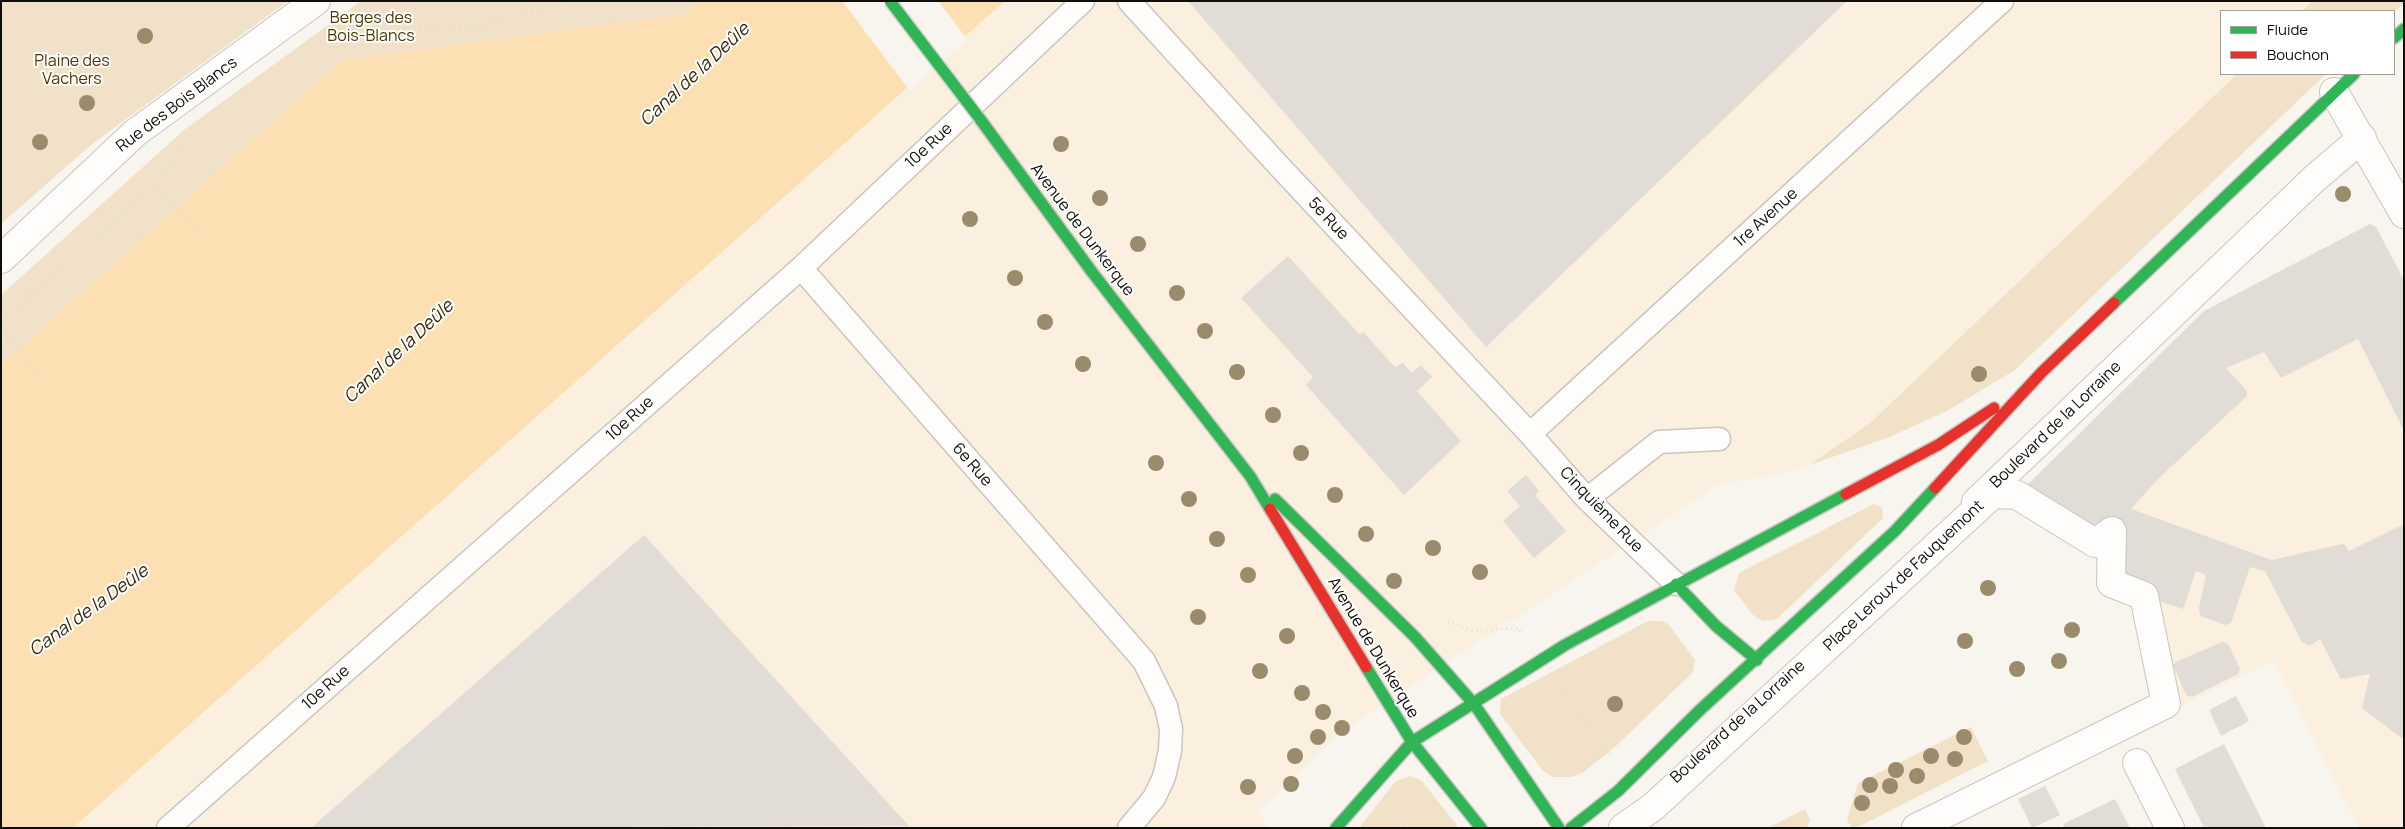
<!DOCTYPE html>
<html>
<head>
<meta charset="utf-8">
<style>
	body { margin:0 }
	#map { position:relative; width:2405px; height:829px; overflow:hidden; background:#f8f4ee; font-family:Manrope,sans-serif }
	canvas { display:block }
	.frame { position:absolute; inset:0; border:2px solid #110d07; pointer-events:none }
	.legend { position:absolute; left:2220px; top:10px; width:175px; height:65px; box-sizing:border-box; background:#fff; border:1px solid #a09e9c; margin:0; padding:6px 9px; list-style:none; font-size:15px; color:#110d07 }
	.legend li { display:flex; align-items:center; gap:10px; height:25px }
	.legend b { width:25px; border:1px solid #a09e9c }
</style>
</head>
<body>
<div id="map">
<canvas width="2405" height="829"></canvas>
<div class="frame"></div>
<ul class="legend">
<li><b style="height:6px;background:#30b455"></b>Fluide</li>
<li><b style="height:6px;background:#e5322d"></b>Bouchon</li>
</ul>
</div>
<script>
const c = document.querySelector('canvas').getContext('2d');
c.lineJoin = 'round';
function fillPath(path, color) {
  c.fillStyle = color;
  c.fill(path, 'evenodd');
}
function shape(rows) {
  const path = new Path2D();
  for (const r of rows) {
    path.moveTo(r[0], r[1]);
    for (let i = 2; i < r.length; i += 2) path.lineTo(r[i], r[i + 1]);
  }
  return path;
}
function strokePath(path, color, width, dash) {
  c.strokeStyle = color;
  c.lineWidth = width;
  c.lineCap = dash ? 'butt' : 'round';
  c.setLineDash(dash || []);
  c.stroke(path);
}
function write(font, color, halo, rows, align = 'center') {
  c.font = font + ' Manrope,sans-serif';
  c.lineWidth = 4;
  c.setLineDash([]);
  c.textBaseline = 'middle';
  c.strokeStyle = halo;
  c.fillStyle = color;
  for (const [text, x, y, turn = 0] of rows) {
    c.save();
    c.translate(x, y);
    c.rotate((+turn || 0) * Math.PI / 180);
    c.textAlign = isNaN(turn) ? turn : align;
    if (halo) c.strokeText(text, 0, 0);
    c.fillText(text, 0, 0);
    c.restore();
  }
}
fillPath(shape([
	[1005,1,2313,1,2302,11,2221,11,2221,74,2237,74,1870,423,1809,465,1774,475,1720,484,1344,730,1257,812,1269,828,73,828],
	[2370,224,2376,227,2404,280,2404,828,2359,828,2274,660,2168,713,2112,531,2017,495,2204,311]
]), '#fbf0df');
fillPath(shape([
	[1,1,288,1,92,144,1,224],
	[361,1,699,1,686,14,342,60,1,365,1,295,184,130],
	[2313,1,2404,1,2404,3,2394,12,2302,11],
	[2237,74,2326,74,2015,370,1947,411,1887,438,1809,465,1870,423],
	[1874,504,1882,508,1883,518,1777,619,1763,621,1753,615,1734,590,1739,573],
	[1648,621,1662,621,1669,625,1695,660,1693,672,1615,747,1582,773,1571,777,1553,777,1543,771,1500,714,1501,699],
	[1971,727,1988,761,1856,828,1852,828,1847,820,1858,783],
	[1410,776,1422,781,1459,828,1359,828,1395,782],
	[1805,809,1810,820,1807,828,1768,828]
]), '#f1e1c8');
fillPath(shape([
	[699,1,1005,1,73,828,1,828,1,365,342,60,686,14]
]), '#fce0b4');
fillPath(shape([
	[842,1,938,1,967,39,910,91]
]), '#f8f4ee');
fillPath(shape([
	[1188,1,1847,1,1486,347],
	[2370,224,2376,227,2404,280,2404,431,2358,339,2281,378,2264,352,2226,368,2247,391,2247,396,2158,479,2131,509,2272,560,2342,544,2345,545,2349,551,2404,524,2404,740,2362,708,2370,674,2341,679,2320,639,2309,646,2302,642,2265,571,2250,567,2231,623,2225,625,2200,616,2199,608,2206,575,2196,571,2183,609,2144,596,2095,543,2017,495,2204,311],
	[1288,256,1360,335,1363,332,1395,367,1403,363,1412,373,1421,365,1432,377,1417,391,1461,441,1404,495,1306,385,1313,377,1241,298],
	[1526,475,1539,491,1535,495,1566,531,1534,558,1503,521,1520,506,1507,491],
	[644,535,909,826,311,828],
	[2222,642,2228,644,2240,669,2238,674,2192,697,2186,695,2173,665,2176,662],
	[2236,696,2249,721,2221,736,2209,710],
	[2224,744,2266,828,2204,828,2175,769],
	[2045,786,2060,815,2032,828,2018,799],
	[2115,799,2130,828,2065,828,2063,824]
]), '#e1dcd6');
const lane = shape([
	[1129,1,1279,166,1530,434,1587,499,1676,584],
	[801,268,1144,661,1166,706,1171,729,1170,751,1164,777,1154,798,1129,828],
	[1530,434,2002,1],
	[1587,499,1659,442,1719,439],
	[168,828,801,268,1083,1]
]);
const street = shape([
	[2334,92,2404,214],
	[1,259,135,133,316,1],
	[1976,502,2314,179,2362,138],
	[2137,763,2170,828],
	[1623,828,1653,807,1993,494,2017,495,2095,543,2112,531,2111,583,2144,596,2166,704,1916,828]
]);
const fast = shape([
	[2394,38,2404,29],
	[980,119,1092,272,1250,476,1270,509],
	[2114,303,2354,74],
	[1275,499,1415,637,1474,704,1559,828],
	[1676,584,1716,626,1757,660],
	[1366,667,1412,742,1481,828],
	[1336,828,1412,742,1565,645,1846,494],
	[1571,828,1618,791,1700,710,1895,531,1935,488]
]);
const jam = shape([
	[1935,488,2042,372,2114,303],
	[1846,494,1938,445,1994,408],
	[1270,509,1366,667]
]);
strokePath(lane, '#c9c5bf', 25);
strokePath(street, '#c9c5bf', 30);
strokePath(fast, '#c9c5bf', 14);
strokePath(jam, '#c9c5bf', 14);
strokePath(shape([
	[345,15,359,29,469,29,569,1],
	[155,186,205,235],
	[1,322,155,186,189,137],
	[1,328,42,379],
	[1448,622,1472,631,1518,628,1522,634],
	[1561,688,1609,753],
	[1395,812,1407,828]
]), '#dedddb', 3, [1, 4]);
strokePath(lane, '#fefdfc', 22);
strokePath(street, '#fefdfc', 28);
strokePath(fast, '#30b455', 11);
strokePath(jam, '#e5322d', 11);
const fastBridge = shape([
	[890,1,980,119]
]);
strokePath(fastBridge, '#d2cfcc', 14, []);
strokePath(fastBridge, '#30b455', 11);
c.fillStyle = '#9a8b6c';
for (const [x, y] of [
	[145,36],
	[87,103],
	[40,142],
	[1061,144],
	[2343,194],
	[1100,198],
	[970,219],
	[1138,244],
	[1015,278],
	[1177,293],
	[1045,322],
	[1205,331],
	[1083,364],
	[1237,372],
	[1979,374],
	[1273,415],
	[1301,453],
	[1156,463],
	[1335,495],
	[1189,499],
	[1366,534],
	[1217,539],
	[1433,548],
	[1480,572],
	[1248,575],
	[1394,581],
	[1988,588],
	[1198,617],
	[2072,630],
	[1287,636],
	[1965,641],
	[2059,661],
	[2017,669],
	[1260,671],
	[1302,693],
	[1615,704],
	[1323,712],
	[1342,728],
	[1318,737],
	[1964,737],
	[1295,756],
	[1931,756],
	[1955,759],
	[1896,770],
	[1917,776],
	[1291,784],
	[1870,785],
	[1890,786],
	[1248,787],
	[1862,803]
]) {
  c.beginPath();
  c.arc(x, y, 8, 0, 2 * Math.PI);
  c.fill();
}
write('16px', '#4e3502', '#fff', [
	["Berges des",371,19],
	["Bois-Blancs",371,37],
	["Plaine des",72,62],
	["Vachers",72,80]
]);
write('16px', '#110d07', '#fff', [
	["Rue des Bois Blancs",177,105,-37],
	["10e Rue",929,146,-43],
	["1re Avenue",1766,218,-42],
	["5e Rue",1328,219,47],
	["Avenue de Dunkerque",1082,230,53],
	["10e Rue",630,419,-42],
	["Boulevard de la Lorraine",2056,425,-44],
	["6e Rue",972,465,49],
	["Cinquième Rue",1601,510,46],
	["Place Leroux de Fauquemont",1904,576,-43],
	["Avenue de Dunkerque",1373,648,59],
	["10e Rue",326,688,-42],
	["Boulevard de la Lorraine",1738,722,-42]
]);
write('italic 18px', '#37270c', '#fff', [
	["Canal de la Deûle",695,75,-43],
	["Canal de la Deûle",399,352,-43],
	["Canal de la Deûle",89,611,-36]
]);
</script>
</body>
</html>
